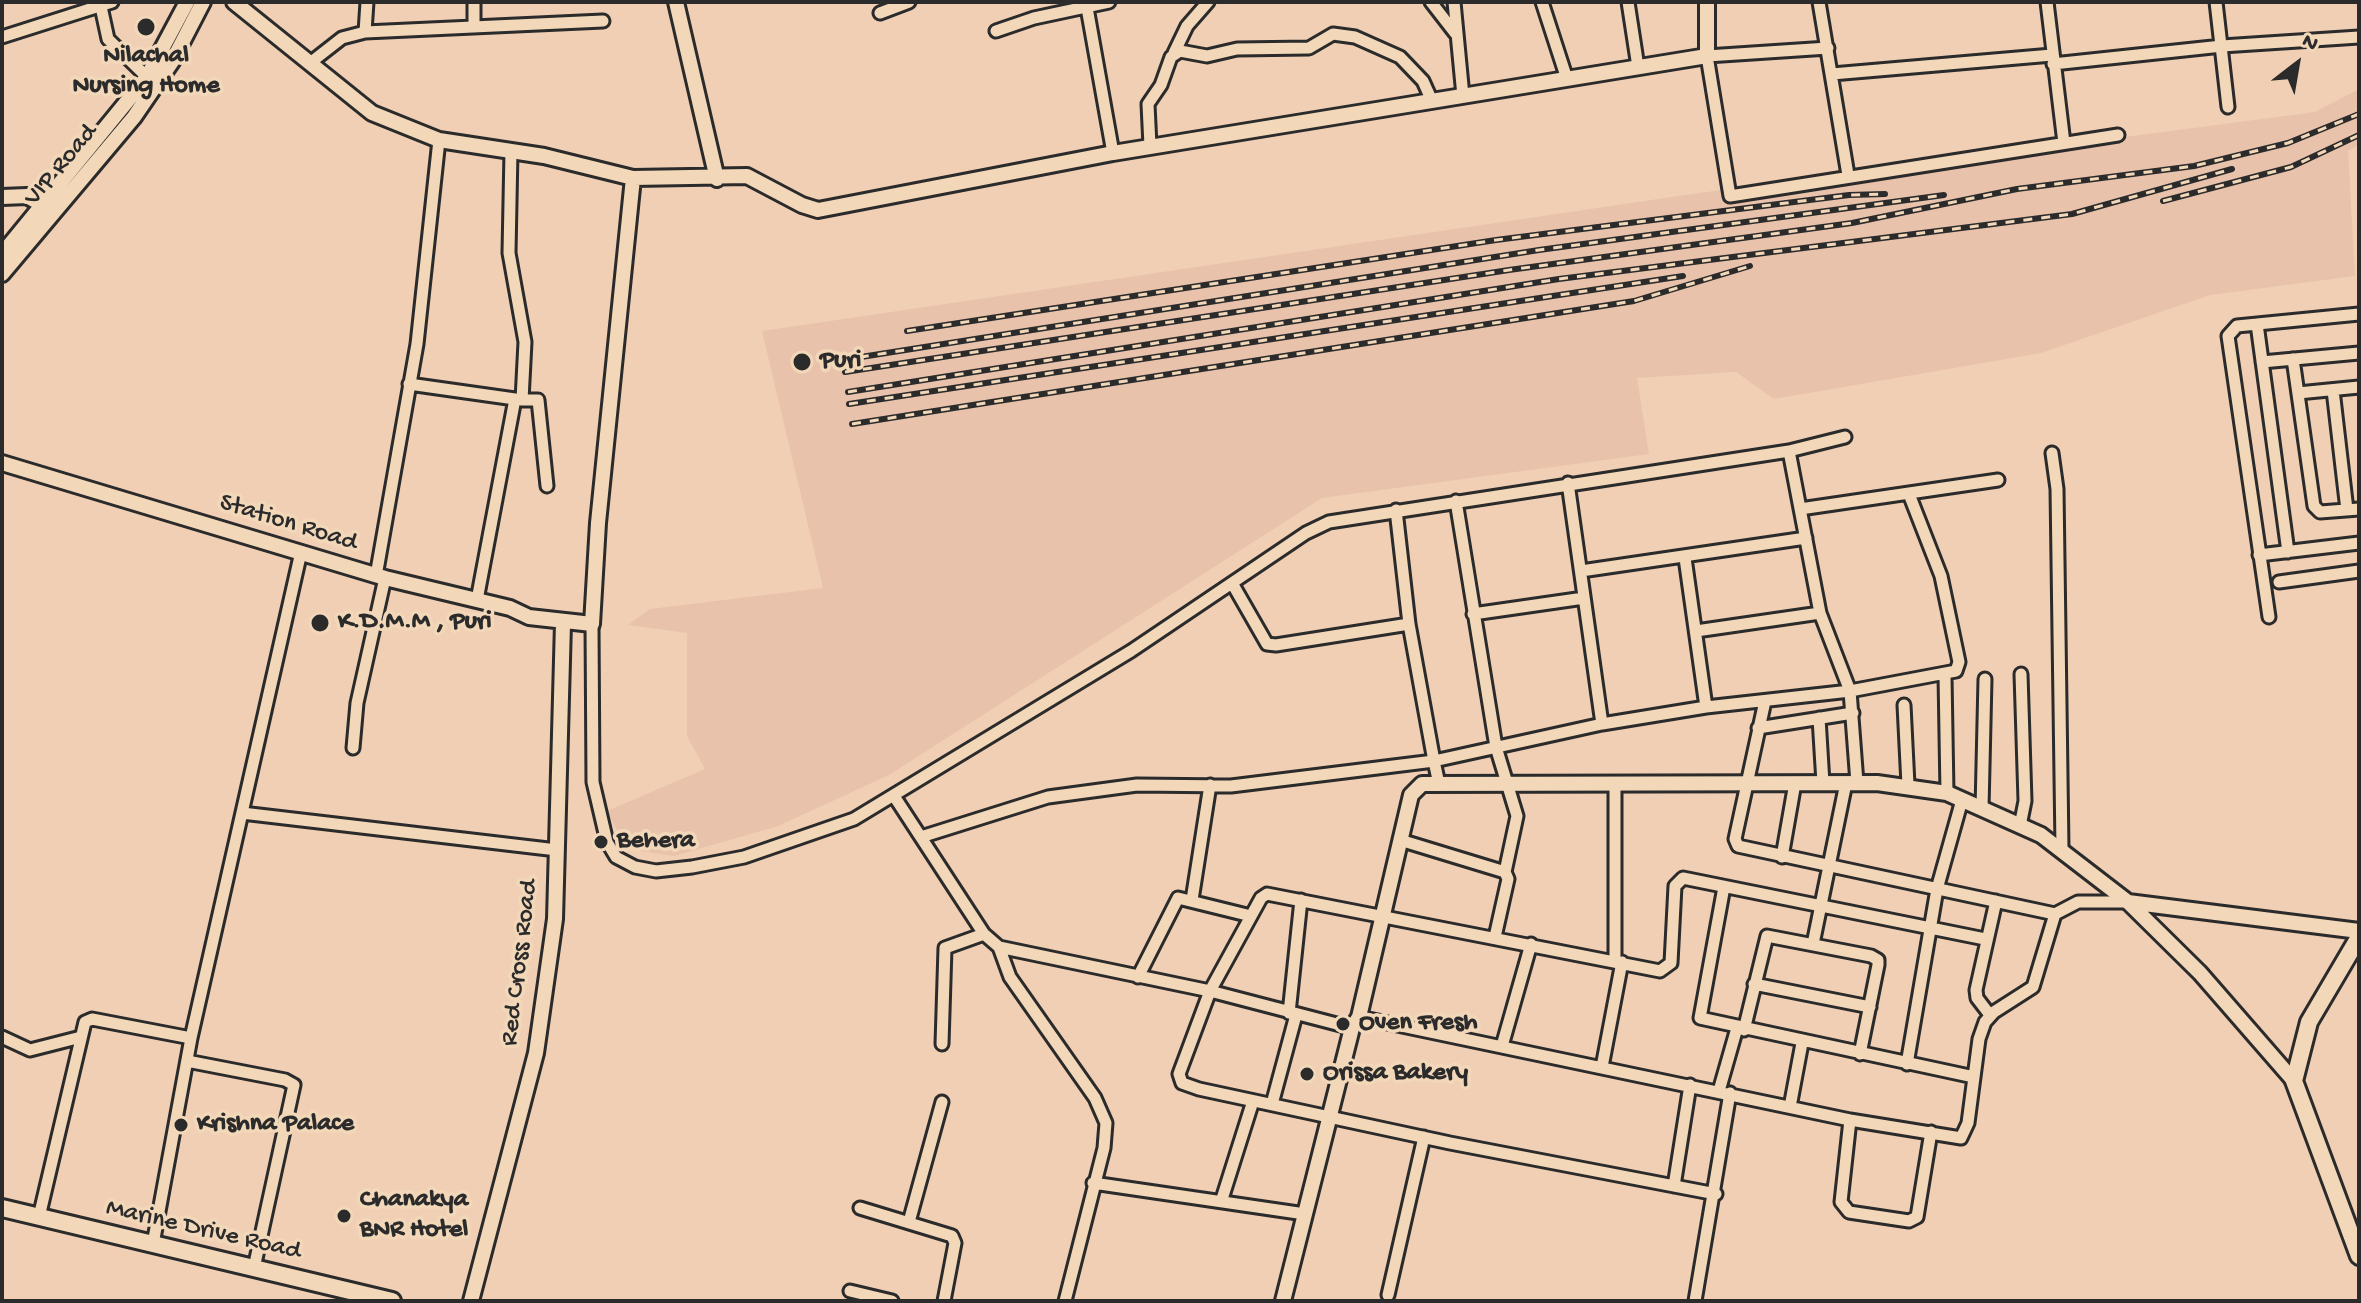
<!DOCTYPE html>
<html>
<head>
<meta charset="utf-8">
<style>
	body { margin:0 }
	#map { position:relative; width:2361px; height:1303px; overflow:hidden; background:#f0cfb4; font-family:"Gochi Hand",sans-serif }
	canvas { display:block }
	.frame { position:absolute; inset:0; border:4px solid #2b2b2b; pointer-events:none }
	.north { position:absolute; left:2257px; top:24px; width:80px; height:80px; -webkit-text-stroke:6px #f2d7b9; paint-order:stroke; rotate:31deg; font-size:22px; font-weight:700; line-height:32px; text-align:center; color:#2b2b2b }
	.north::after { content:''; display:block; margin:auto; width:28px; height:36px; background:#2b2b2b; clip-path:polygon(50% 0,100% 100%,50% 72%,0 100%) }
</style>
</head>
<body>
<div id="map">
<canvas width="2361" height="1303"></canvas>
<div class="frame"></div>
<div class="north">N</div>
</div>
<script>
const c = document.querySelector('canvas').getContext('2d');
c.lineJoin = 'round';
function fillPath(path, color) {
  c.fillStyle = color;
  c.fill(path, 'evenodd');
}
function shape(rows) {
  const path = new Path2D();
  for (const r of rows) {
    path.moveTo(r[0], r[1]);
    for (let i = 2; i < r.length; i += 2) path.lineTo(r[i], r[i + 1]);
  }
  return path;
}
function strokePath(path, color, width, dash) {
  c.strokeStyle = color;
  c.lineWidth = width;
  c.lineCap = dash ? 'butt' : 'round';
  c.setLineDash(dash || []);
  c.stroke(path);
}
function write(font, color, halo, rows, align = 'center') {
  c.font = font + ' "Gochi Hand",sans-serif';
  c.lineWidth = 7;
  c.setLineDash([]);
  c.textBaseline = 'middle';
  c.strokeStyle = halo;
  c.fillStyle = color;
  for (const [text, x, y, turn = 0] of rows) {
    c.save();
    c.translate(x, y);
    c.rotate((+turn || 0) * Math.PI / 180);
    c.textAlign = isNaN(turn) ? turn : align;
    if (halo) c.strokeText(text, 0, 0);
    c.fillText(text, 0, 0);
    c.restore();
  }
}
fillPath(shape([
	[2359,89,2359,144,2348,151,2355,276,2210,295,2041,353,1774,399,1736,372,1637,378,1649,454,1322,498,889,775,778,826,674,856,627,849,607,811,705,769,687,736,687,633,628,625,650,609,823,588,762,331,1699,193,2315,112]
]), '#e9c2ab');
const minor = shape([
	[100,2,108,39,147,77],
	[474,2,474,27],
	[1086,2,1113,153],
	[1431,2,1455,33],
	[1454,2,1463,96],
	[1542,2,1567,79],
	[1628,2,1638,67],
	[1819,2,1848,175],
	[2047,2,2064,143],
	[2216,2,2228,107],
	[880,13,909,2],
	[996,31,1034,18,1109,2],
	[365,32,367,2],
	[2,37,112,2],
	[1828,48,1707,56,1730,196,2118,135],
	[1174,53,1187,26,1208,2],
	[310,63,342,38,365,32,603,21],
	[2053,64,2222,46,2359,37],
	[1832,74,2052,55],
	[1150,146,1148,104,1161,85,1171,57,1180,51,1207,56,1237,49,1309,48,1333,34,1355,37,1400,57,1423,81,1432,101],
	[2257,324,2288,552],
	[2293,359,2314,506,2320,512,2359,509],
	[2262,362,2359,353],
	[409,384,522,400,525,342,509,253,511,151],
	[2333,390,2347,510],
	[2298,393,2359,387],
	[522,400,538,400,547,486],
	[1789,451,1820,613,1850,691,1857,783],
	[2052,453,2057,489,2062,848],
	[1568,483,1602,724],
	[1456,501,1496,747,1517,816,1505,872],
	[1800,509,1998,480],
	[1396,510,1409,624,1434,761,1602,724,1706,707,1850,691,1956,671,1959,662,1941,576,1909,494],
	[2259,555,2359,543],
	[1685,558,1706,707],
	[1581,571,1806,538],
	[376,576,417,344,439,140],
	[2279,582,2359,571],
	[1232,583,1267,644,1276,645,1409,624],
	[477,600,515,399],
	[1473,614,1584,598],
	[2269,617,2228,336,2237,326,2359,314],
	[592,624,593,782,607,842,616,857,635,867,656,871,692,867,744,857,854,819,1131,651,1306,533,1329,522,1789,451,1845,437],
	[1696,631,1820,613],
	[1945,676,1947,793],
	[1765,701,1735,839,1738,846,2055,914],
	[1904,705,1908,785],
	[1819,718,1823,783],
	[1758,728,1853,713],
	[353,748,357,703,385,578],
	[894,796,984,934,999,947,1210,991,1352,1028],
	[1982,809,1985,679],
	[242,813,557,850],
	[2020,826,2025,801,2021,674],
	[924,836,1048,797,1137,785,1231,786,1434,761,1439,784],
	[1400,840,1505,872,1508,879,1495,937],
	[1782,857,1795,783],
	[1724,887,1700,1018,1974,1077],
	[1192,900,1210,785],
	[1813,944,1846,783],
	[999,947,1010,977,1095,1098,1106,1123,1104,1148,1065,1301],
	[1615,960,1615,785],
	[1138,977,1178,898,1251,916],
	[1754,984,1870,1007],
	[1289,1013,1301,900],
	[1990,1015,1977,998,1976,990,1996,901],
	[1359,1017,1850,1120,1961,1138,1968,1123,1979,1039,1985,1022,1994,1012,2033,987,2055,914,2078,902,2128,902],
	[1744,1030,1767,936,1871,956,1878,960,1878,965,1860,1054],
	[2,1037,30,1050,81,1037],
	[942,1044,945,948,984,934],
	[1502,1046,1531,944],
	[187,1061,285,1080,294,1085,254,1268],
	[1907,1064,1937,889,1962,800],
	[1602,1067,1622,962],
	[1719,1091,1737,1028],
	[1272,1104,1296,1015],
	[1790,1107,1802,1043],
	[1850,1120,1841,1202,1849,1212,1909,1221,1917,1217,1931,1132],
	[1093,1183,1305,1214],
	[1674,1186,1690,1085],
	[1716,1194,1450,1143,1199,1089,1182,1083,1179,1074,1210,991,1261,898,1267,894,1660,971,1671,963,1675,886,1683,878,1985,939],
	[1222,1199,1253,1101],
	[860,1208,952,1236,955,1243,944,1301],
	[39,1217,85,1022,92,1019,191,1038],
	[909,1222,942,1102],
	[153,1244,191,1038,301,552],
	[850,1291,892,1301],
	[1388,1295,1424,1137],
	[1695,1301,1730,1093]
]);
const major = shape([
	[234,2,372,113,439,140,544,156,633,178,747,176,802,205,818,210,1113,153,1707,56,1707,2],
	[676,2,717,179],
	[2,197,27,196,51,210],
	[2,254,147,77,187,2],
	[2,274,134,117,173,60,203,2],
	[2,463,385,578,510,608,529,617,592,624,598,523,633,178],
	[2128,902,2359,931],
	[471,1301,536,1053,555,919,563,623],
	[1283,1301,1352,1028,1359,1017,1411,795,1422,784,1877,783,1947,793,2041,835,2128,902,2200,973,2294,1081]
]);
const highway = shape([
	[2359,937,2309,1022,2294,1081,2359,1256],
	[2,1208,392,1301]
]);
strokePath(minor, '#2b2b2b', 17);
strokePath(major, '#2b2b2b', 20);
strokePath(highway, '#2b2b2b', 22);
strokePath(minor, '#f2d7b9', 11);
strokePath(major, '#f2d7b9', 14);
strokePath(highway, '#f2d7b9', 16);
const rail = shape([
	[2163,201,2291,167,2359,135],
	[907,331,1496,240,1849,195,1885,194],
	[842,360,1539,250,1944,195],
	[845,372,1509,270,1852,223,2017,189,2194,166,2288,143,2359,114],
	[848,392,1559,279,2072,214,2232,169],
	[849,404,1683,276],
	[852,424,1634,301,1750,266]
]);
strokePath(rail, '#2b2b2b', 6);
strokePath(rail, '#f2d7b9', 3, [9]);
for (const [x, y, r, color] of [
	[146,27,10,"#2b2b2b"],
	[802,362,10,"#2b2b2b"],
	[320,623,10,"#2b2b2b"],
	[601,842,8,"#2b2b2b"],
	[1343,1024,8,"#2b2b2b"],
	[1307,1074,8,"#2b2b2b"],
	[181,1125,8,"#2b2b2b"],
	[344,1216,8,"#2b2b2b"]
]) {
  const dot = new Path2D();
  dot.arc(x, y, r, 0, 2 * Math.PI);
  c.fillStyle = color;
  c.fill(dot);
  strokePath(dot, '#f2d7b9', 3);
}
write('bold 26px', '#2b2b2b', '#f2d7b9', [
	["Nilachal",146,57,"center"],
	["Nursing Home",146,87,"center"],
	["Puri",820,362],
	["K.D.M.M , Puri",338,623],
	["Behera",617,842],
	["Oven Fresh",1359,1024],
	["Orissa Bakery",1323,1074],
	["Krishna Palace",197,1125],
	["Chanakya",360,1201],
	["BNR Hotel",360,1231]
], 'left');
write('26px', '#2b2b2b', '#f2d7b9', [
	["VIP Road",62,166,-50],
	["Station Road",288,524,17],
	["Red Cross Road",521,963,-83],
	["Marine Drive Road",203,1231,13]
]);
</script>
</body>
</html>
